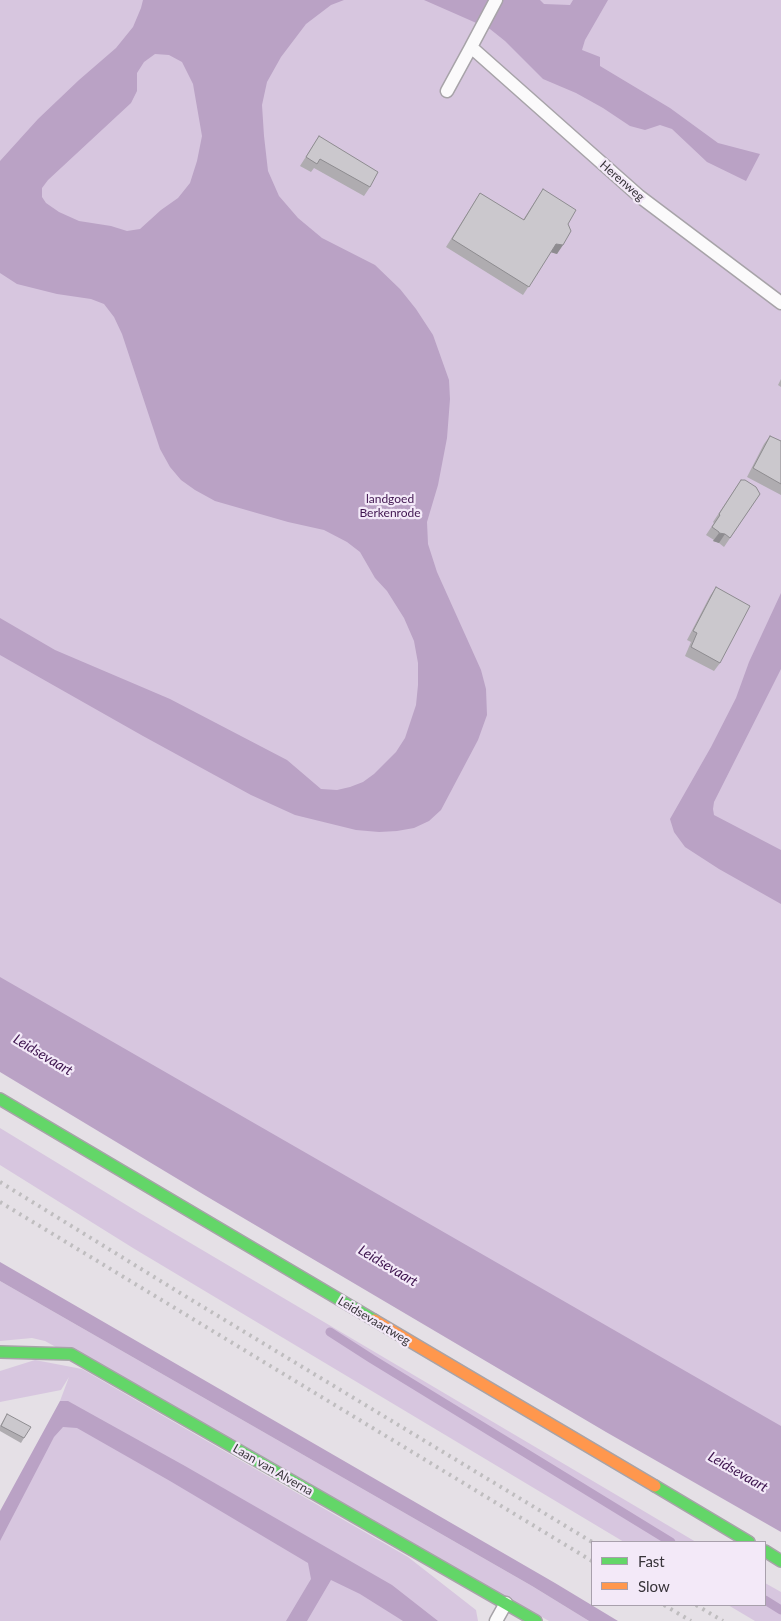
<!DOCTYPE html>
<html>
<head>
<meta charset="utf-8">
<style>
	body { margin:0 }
	#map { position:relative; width:781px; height:1621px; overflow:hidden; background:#e5e0e6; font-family:Lato,sans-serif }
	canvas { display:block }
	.legend { position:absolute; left:591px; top:1541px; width:175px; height:65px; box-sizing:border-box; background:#f3e9f8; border:1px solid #a8a0ac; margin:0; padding:6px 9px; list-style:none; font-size:15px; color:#373339 }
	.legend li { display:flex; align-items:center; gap:10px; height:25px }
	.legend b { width:25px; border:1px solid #a8a0ac }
</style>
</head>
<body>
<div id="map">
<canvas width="781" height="1621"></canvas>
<ul class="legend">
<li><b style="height:6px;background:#63d668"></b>Fast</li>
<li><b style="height:6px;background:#ff974d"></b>Slow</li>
</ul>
</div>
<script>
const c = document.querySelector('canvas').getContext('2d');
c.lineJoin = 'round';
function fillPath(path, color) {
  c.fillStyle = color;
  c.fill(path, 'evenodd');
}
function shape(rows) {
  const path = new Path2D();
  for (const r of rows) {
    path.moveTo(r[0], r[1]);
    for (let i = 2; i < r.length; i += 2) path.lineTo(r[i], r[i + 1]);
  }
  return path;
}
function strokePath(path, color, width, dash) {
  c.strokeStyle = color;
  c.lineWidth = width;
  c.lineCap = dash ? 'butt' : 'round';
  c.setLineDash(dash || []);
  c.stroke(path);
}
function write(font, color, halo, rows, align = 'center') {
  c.font = font + ' Lato,sans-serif';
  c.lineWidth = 4.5;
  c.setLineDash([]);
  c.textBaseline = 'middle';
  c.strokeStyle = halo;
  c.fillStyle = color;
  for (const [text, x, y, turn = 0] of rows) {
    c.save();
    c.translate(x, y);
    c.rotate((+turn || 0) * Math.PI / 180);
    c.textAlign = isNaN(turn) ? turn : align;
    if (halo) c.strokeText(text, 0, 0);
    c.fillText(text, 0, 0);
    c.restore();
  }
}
fillPath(shape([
	[0,0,781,0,781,1450,0,1013],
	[0,1128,138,1212,696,1542,624,1542,133,1248,0,1165],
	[0,1281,532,1586,589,1621,549,1621,45,1341,32,1338,0,1341],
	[35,1360,82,1369,408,1557,476,1610,478,1621,0,1621,0,1538,62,1401,60,1401,69,1377,61,1390,0,1402,0,1371],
	[765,1583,781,1592,781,1621,755,1621,728,1605,765,1605]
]), '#d7c6df');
fillPath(shape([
	[143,0,344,0,331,5,306,24,281,57,267,82,262,105,264,136,268,171,279,196,298,218,322,238,375,265,400,289,416,309,433,335,449,380,450,399,447,438,438,485,427,522,428,544,437,572,481,670,486,689,487,715,478,740,441,810,429,821,414,828,397,831,379,832,356,830,295,815,251,795,143,736,0,655,0,618,55,650,170,699,287,760,321,789,337,790,350,787,363,782,374,774,396,752,405,738,416,705,418,685,418,663,414,641,404,618,387,591,375,578,360,552,347,542,324,530,288,522,215,501,195,490,181,480,170,467,160,449,122,334,114,317,104,304,91,299,57,294,17,284,0,273,0,161,38,119,79,80,116,48,133,27,141,8],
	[155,54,169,55,182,62,193,84,202,136,197,161,190,183,178,198,161,210,140,229,127,231,111,226,79,221,59,212,46,203,42,197,42,188,48,180,131,103,137,91,137,73,144,62],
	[424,0,540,0,544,4,570,5,573,0,608,0,585,40,582,50,600,57,600,66,670,108,718,143,760,154,746,181,707,162,672,129,660,125,645,130,630,126,603,108,576,93,543,79,505,41,490,29],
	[781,593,781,669,714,802,713,809,714,815,781,850,781,904,719,869,685,847,674,832,670,819,711,747,736,698,749,662],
	[0,977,781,1426,781,1532,606,1432,206,1196,0,1072],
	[0,1262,555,1583,618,1621,589,1621,532,1586,0,1281],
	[60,1401,68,1401,185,1466,392,1585,438,1621,403,1621,360,1594,331,1580,307,1621,286,1621,311,1579,308,1563,170,1481,77,1428,63,1427,54,1437,0,1541,0,1511]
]), '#baa2c5');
strokePath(shape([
	[330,1332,372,1359,671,1542],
	[765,1600,781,1610]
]), '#baa2c5', 9);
const lane = shape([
	[496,0,471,47,639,196,781,303],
	[447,91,471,47],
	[496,1621,506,1603]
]);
const fast = shape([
	[0,1099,374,1320],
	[0,1352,71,1354,536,1621],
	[655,1486,749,1542],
	[765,1551,781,1561]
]);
const slow = shape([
	[374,1320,655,1486]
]);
strokePath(lane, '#a7a3a8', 15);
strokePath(fast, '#a7a3a8', 14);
strokePath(slow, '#a7a3a8', 14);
strokePath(lane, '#fbfafb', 12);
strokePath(fast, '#63d668', 11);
strokePath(slow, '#ff974d', 11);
strokePath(shape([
	[0,1182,185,1296,592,1542],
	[0,1202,592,1561],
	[664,1605,691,1621],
	[696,1605,723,1621]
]), '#bfbdbf', 4, [2.5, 5]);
fillPath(shape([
	[319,136,370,187,364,196,314,168,311,172,300,166],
	[543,189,568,224,557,254,551,252,523,295,446,247,480,193,523,220],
	[781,379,781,387,778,385],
	[770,436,781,441,781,495,747,477,764,444],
	[741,480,760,494,724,547,719,543,713,541,714,540,706,535,714,523,713,522],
	[716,587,720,663,714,671,685,656,691,642,687,640,710,596],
	[7,1414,24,1438,21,1443,0,1431,0,1426]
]), '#afacb0');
fillPath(shape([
	[556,244,563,245,557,254,550,252],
	[719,533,725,534,719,543,713,541]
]), '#8e8c90');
const building = shape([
	[319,136,378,172,370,187,320,159,317,164,306,157,319,136],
	[543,189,576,210,568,224,571,231,563,245,556,244,529,287,452,239,480,193,524,220,543,189],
	[770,436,781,441,781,484,753,468,770,436],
	[741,480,745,480,756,487,760,494,730,538,725,534,719,533,719,532,712,527,720,515,719,514,741,480],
	[716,587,750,606,720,663,691,647,697,633,693,631,716,587],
	[7,1414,31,1427,24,1438,1,1426,7,1414]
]);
fillPath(building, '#cbc8cd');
strokePath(building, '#8e8c90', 1);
write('12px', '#373339', '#f3e9f8', [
	["Herenweg",622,181,41],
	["Leidsevaartweg",374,1321,31],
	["Laan van Alverna",273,1470,30]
]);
write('12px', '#401650', '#f3e9f8', [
	["landgoed",390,499],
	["Berkenrode",390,513]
]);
write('italic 14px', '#3d144e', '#f3e9f8', [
	["Leidsevaart",43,1055,31],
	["Leidsevaart",388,1266,31],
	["Leidsevaart",738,1472,30]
]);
</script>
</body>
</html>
